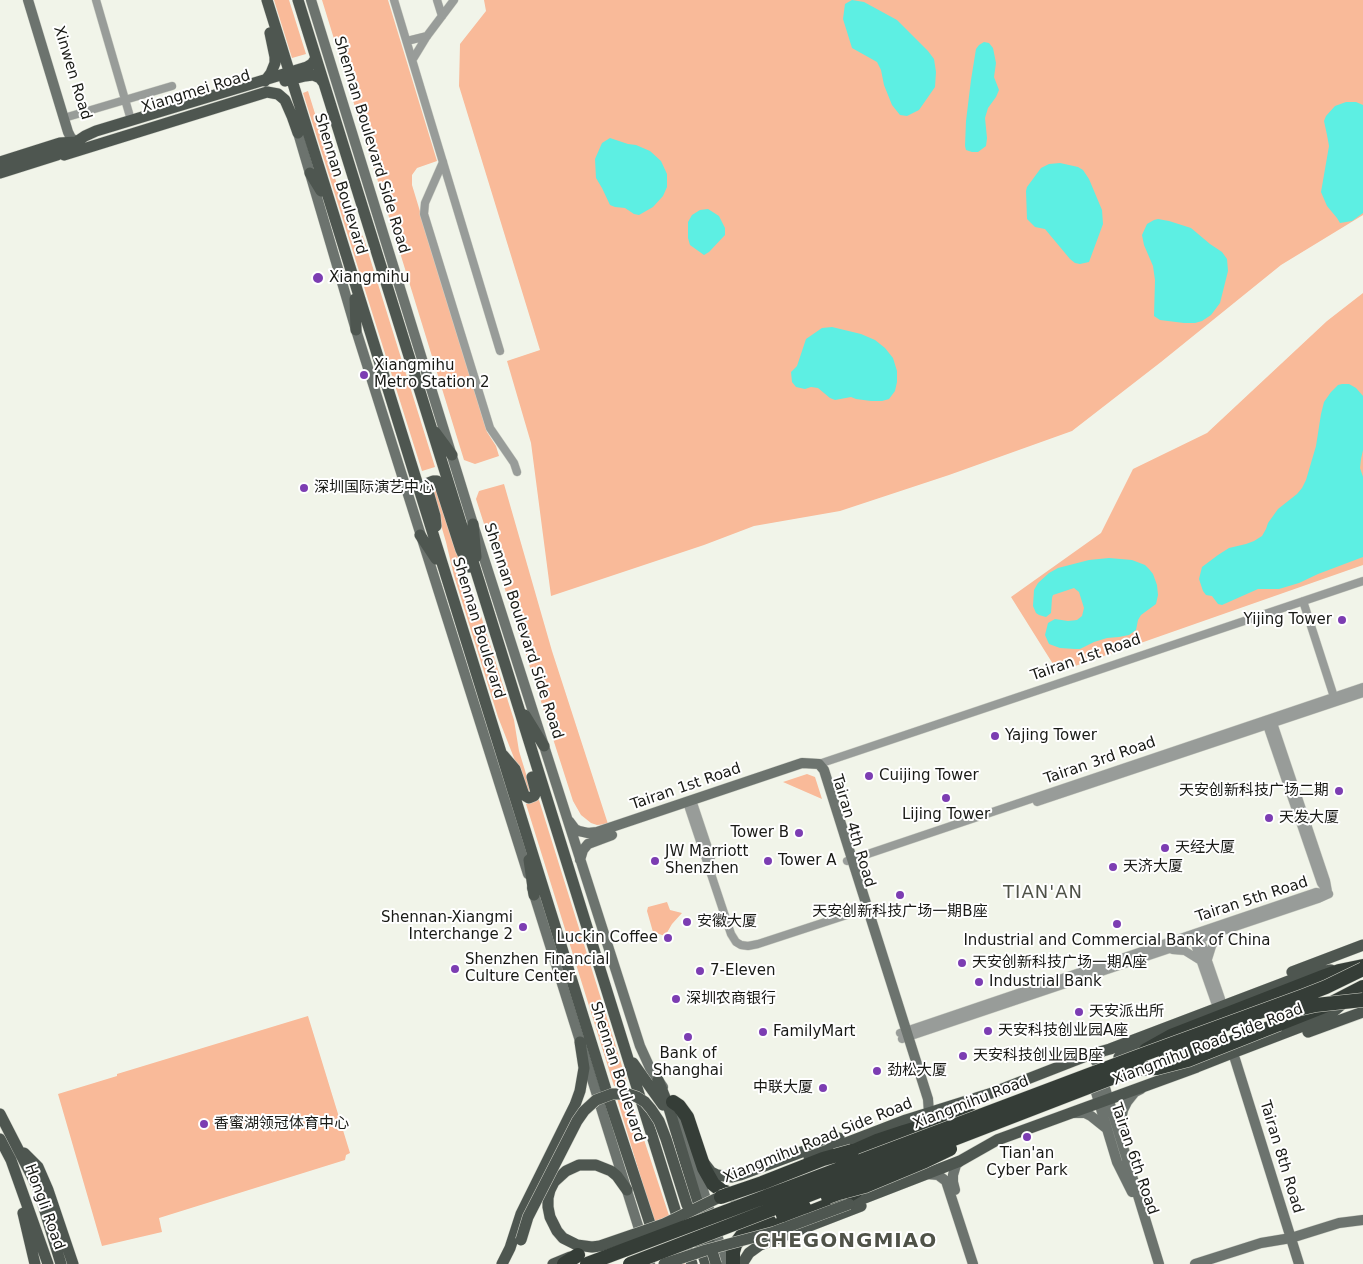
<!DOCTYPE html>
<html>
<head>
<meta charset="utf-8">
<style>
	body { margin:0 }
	canvas { display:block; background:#f1f4e9 }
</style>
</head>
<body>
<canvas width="1363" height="1264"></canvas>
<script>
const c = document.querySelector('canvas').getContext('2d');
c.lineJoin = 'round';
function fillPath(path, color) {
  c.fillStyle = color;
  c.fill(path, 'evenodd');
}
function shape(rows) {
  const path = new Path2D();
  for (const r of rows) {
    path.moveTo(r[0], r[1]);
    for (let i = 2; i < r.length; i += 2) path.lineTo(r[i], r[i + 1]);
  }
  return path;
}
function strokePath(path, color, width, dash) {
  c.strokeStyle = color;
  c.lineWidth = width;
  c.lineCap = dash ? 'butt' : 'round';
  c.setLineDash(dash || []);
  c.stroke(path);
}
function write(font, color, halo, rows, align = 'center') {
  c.font = font + ' "DejaVu Sans","Noto Sans SC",sans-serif';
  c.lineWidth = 4;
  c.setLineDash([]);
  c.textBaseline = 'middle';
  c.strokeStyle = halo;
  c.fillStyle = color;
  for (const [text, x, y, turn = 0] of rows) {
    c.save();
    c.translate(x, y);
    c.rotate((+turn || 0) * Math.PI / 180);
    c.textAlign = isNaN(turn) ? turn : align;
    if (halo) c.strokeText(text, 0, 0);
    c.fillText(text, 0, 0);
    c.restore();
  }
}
fillPath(shape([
	[274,0,289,0,306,54,292,58],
	[322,0,388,0,437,161,417,168,412,175,412,185,487,432,496,446,499,456,475,464,464,460],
	[484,0,1363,0,1363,215,1281,265,1161,362,1072,431,949,475,840,511,754,526,704,545,551,596,531,443,507,361,540,350,459,86,460,44,486,11],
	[308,91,344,207,359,229,364,239,435,467,422,471,303,93],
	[1363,293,1363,565,1058,672,1011,597,1101,533,1133,469,1207,433,1327,321],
	[504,484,552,651,608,824,597,825,591,823,581,815,573,801,476,499,479,491],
	[432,487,435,487,438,489,467,581,482,619,514,720,519,751,530,787,530,790,529,792,524,789,514,758,498,717,454,576,446,542,431,491],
	[807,774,815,777,822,799,783,782],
	[536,800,539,800,627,1082,614,1086,526,804],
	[667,902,670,910,682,913,672,924,665,936,653,932,647,911,648,907],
	[308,1016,350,1153,346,1155,345,1160,159,1218,162,1232,102,1246,58,1094,117,1076,117,1074],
	[628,1091,654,1170,685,1264,669,1264,651,1212,616,1095]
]), '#f9ba99');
fillPath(shape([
	[852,0,864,2,897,20,928,51,934,59,936,72,935,87,919,110,907,116,900,115,892,105,884,85,881,70,877,62,852,48,843,19,845,4],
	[984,42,989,43,993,48,996,63,994,77,999,90,996,97,988,108,985,118,987,138,986,146,978,152,972,152,966,150,965,146,966,121,971,80,976,49,979,45],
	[1346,102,1356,102,1363,105,1363,213,1352,221,1340,223,1337,218,1327,206,1321,192,1329,146,1327,135,1324,121,1326,116,1335,106],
	[610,138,628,144,636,145,650,151,661,161,667,174,667,187,663,196,653,207,639,215,634,214,625,208,615,207,610,205,602,188,596,178,595,159,602,143],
	[1060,163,1078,167,1083,170,1089,179,1102,210,1103,224,1089,262,1080,264,1075,263,1070,259,1045,229,1035,227,1027,219,1026,191,1027,187,1041,168,1049,164],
	[708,209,719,216,725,228,725,235,709,252,704,255,690,245,688,238,688,222,692,215,700,210],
	[1158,219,1169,221,1191,228,1210,244,1222,252,1227,259,1228,271,1220,303,1211,315,1202,321,1195,323,1184,323,1160,320,1154,316,1155,280,1153,266,1144,245,1142,235,1147,224,1154,220],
	[832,327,861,334,875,340,885,348,893,358,897,371,897,382,895,391,889,399,882,401,871,401,856,399,851,397,835,400,830,398,818,388,811,387,805,389,796,387,792,382,791,372,797,366,806,339,822,328],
	[1342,384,1349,384,1356,388,1363,396,1363,450,1361,459,1360,468,1363,477,1363,557,1318,574,1299,583,1279,589,1258,589,1222,605,1218,604,1212,596,1206,595,1203,591,1199,579,1202,567,1218,555,1229,548,1246,544,1254,541,1262,536,1266,529,1268,523,1278,509,1297,494,1302,488,1306,480,1316,446,1321,414,1324,402,1331,392,1338,385],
	[1109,558,1132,560,1145,565,1149,569,1153,574,1157,585,1158,595,1156,604,1141,615,1138,620,1136,630,1129,635,1119,637,1107,638,1094,642,1080,649,1075,649,1060,648,1049,644,1045,635,1048,623,1055,619,1068,621,1077,620,1082,616,1084,608,1079,592,1074,588,1053,595,1052,598,1051,613,1046,617,1039,615,1036,613,1033,606,1034,590,1038,583,1049,573,1058,568,1089,560]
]), '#5defe3');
const street = shape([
	[96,0,131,120],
	[394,0,500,351],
	[437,0,442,16],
	[407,41,427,36],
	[413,59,427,36,454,0],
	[64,118,172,86],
	[443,162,425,203,424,214,490,428,514,463,517,472],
	[1303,601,1335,700],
	[1272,720,1326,881,1328,892],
	[1266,722,1321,883,1329,894],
	[819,764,1363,581],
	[692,800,711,857],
	[687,802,731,934,736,942,741,945,748,946,758,944,868,908],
	[1037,802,1363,693],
	[847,861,1363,687],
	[1199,935,1221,999],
	[1192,936,1215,1002],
	[1173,950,1185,951,1201,961],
	[1208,959,1212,946,1218,936,1222,932],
	[900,1033,1316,892,1329,894],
	[902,1039,1318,899,1329,894]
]);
const secondary = shape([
	[28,0,68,132,71,138,77,142],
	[311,0,473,524,640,1046,650,1068,663,1087],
	[296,126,356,330,528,874],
	[819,764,824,770,852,859,928,1099,929,1113],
	[569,821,575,829,579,831,588,833,597,832,802,763,819,764],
	[580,860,583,850,588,844,612,835],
	[532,888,650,1264],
	[1089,1055,1094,1058,1098,1065,1159,1264],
	[1235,1059,1299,1264],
	[1092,1079,1117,1162,1132,1192],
	[676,1108,683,1125,726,1264],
	[1073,1113,1085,1113,1091,1116,1106,1128],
	[1120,1129,1121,1120,1123,1110,1127,1102,1135,1092,1141,1089],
	[927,1174,938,1175,946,1181,973,1264],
	[955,1190,953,1182,953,1175,956,1165,960,1161],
	[1195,1264,1261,1243,1291,1238,1339,1223,1363,1220]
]);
const primary = shape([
	[267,0,606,1090,654,1236],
	[298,0,692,1264],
	[265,81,271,73,275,63,275,57,270,33],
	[285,81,305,76,313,75,320,78,323,82],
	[64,155,267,92,278,94,285,100,292,116,298,133],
	[0,162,60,143,76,142],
	[0,173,57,155,85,136,96,131,307,67,312,64,316,58],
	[310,173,321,191],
	[355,299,356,330],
	[435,432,452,455],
	[473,524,476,557],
	[436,526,435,516,427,488,428,483,433,481,437,481,440,485,461,550,469,567],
	[420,535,436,559],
	[525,715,544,746],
	[503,755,515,769,524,795,529,798,534,796,536,792,532,777],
	[529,860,534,895],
	[1292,972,1363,945],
	[1308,1032,1363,1012],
	[1119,1057,1133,1051,1146,1042,1153,1039],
	[633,1063,663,1105],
	[658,1080,668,1105,713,1254],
	[0,1114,38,1188,61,1264],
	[0,1139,11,1160,48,1264],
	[828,1150,906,1120,989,1094,1089,1055,1110,1049,1302,976,1314,973,1331,970],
	[24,1153,38,1167,48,1190,73,1264],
	[704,1163,711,1172,717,1175,732,1177,740,1175,839,1138],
	[849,1204,960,1161,997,1140,1197,1067,1230,1054,1308,1024,1334,1011,1346,1001],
	[23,1213,35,1264],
	[690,1216,706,1264],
	[600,1246,592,1247,577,1245,563,1238,557,1231,550,1217,548,1207,548,1198,550,1190,554,1182,566,1171,579,1165,596,1165,611,1171,617,1176,627,1190],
	[502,1264,510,1248,521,1214,575,1105,580,1091,584,1068,580,1042],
	[553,1264,570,1257],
	[742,1264,749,1253,760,1245,861,1206]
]);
const highway = shape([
	[1279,1024,1332,1003,1363,987],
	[1146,1050,1171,1036,1325,976,1339,971,1363,966],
	[673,1102,679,1106,687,1117,704,1168,713,1184,722,1191,737,1196],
	[843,1156,877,1141,904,1132,944,1120,972,1116],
	[761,1232,841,1200,856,1191],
	[564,1264,578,1255],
	[733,1264,733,1252,735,1245,743,1234,752,1228,769,1221]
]);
strokePath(street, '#ced1c7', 9);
strokePath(secondary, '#ced1c7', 11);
strokePath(primary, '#ced1c7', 12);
strokePath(highway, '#ced1c7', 15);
strokePath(street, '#989c99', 8);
strokePath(secondary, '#6c736e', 10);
strokePath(primary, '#4e5650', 11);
strokePath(highway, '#353d37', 14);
const primaryBridge = shape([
	[809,1157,828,1150],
	[521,1240,528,1217,577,1121,584,1111,596,1100,612,1094,628,1094,637,1097,645,1102,651,1109,659,1121,666,1139,687,1205],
	[600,1246,664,1224,728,1193],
	[713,1254,716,1264],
	[664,1264,706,1250,774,1232,849,1204]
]);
const highwayBridge = shape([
	[1276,1016,1290,1011,1316,1005,1363,1000],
	[1166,1058,1214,1040],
	[721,1197,762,1183,823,1159,852,1151],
	[828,1197,839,1193,865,1186,925,1161,950,1149],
	[783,1215,804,1207],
	[587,1264,1131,1059,1303,996,1326,987,1363,969],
	[630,1264,1135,1069,1157,1068,1188,1060,1279,1024]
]);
strokePath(primaryBridge, '#ced1c7', 12, []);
strokePath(highwayBridge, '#ced1c7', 15, []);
strokePath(primaryBridge, '#4e5650', 11);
strokePath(highwayBridge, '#353d37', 14);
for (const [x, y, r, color] of [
	[318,278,6,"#7c3db2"],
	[364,375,5,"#7c3db2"],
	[304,488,5,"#7c3db2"],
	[1342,620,5,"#7c3db2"],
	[995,736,5,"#7c3db2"],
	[869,776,5,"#7c3db2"],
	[1339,791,5,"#7c3db2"],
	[946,798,5,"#7c3db2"],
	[1269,818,5,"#7c3db2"],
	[799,833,5,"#7c3db2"],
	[1165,848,5,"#7c3db2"],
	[655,861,5,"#7c3db2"],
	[768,861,5,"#7c3db2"],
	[1113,867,5,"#7c3db2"],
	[900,895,5,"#7c3db2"],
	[687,922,5,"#7c3db2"],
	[1117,924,5,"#7c3db2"],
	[523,927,5,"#7c3db2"],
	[668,938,5,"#7c3db2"],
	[962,963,5,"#7c3db2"],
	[455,969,5,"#7c3db2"],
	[700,971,5,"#7c3db2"],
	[979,982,5,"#7c3db2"],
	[676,999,5,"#7c3db2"],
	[1079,1012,5,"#7c3db2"],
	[988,1031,5,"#7c3db2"],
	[763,1032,5,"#7c3db2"],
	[688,1037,5,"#7c3db2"],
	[963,1056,5,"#7c3db2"],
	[877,1071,5,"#7c3db2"],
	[823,1088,5,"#7c3db2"],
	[204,1124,5,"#7c3db2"],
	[1027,1137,5,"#7c3db2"]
]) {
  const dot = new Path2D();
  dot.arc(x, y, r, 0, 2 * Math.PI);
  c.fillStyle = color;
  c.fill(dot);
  strokePath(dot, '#fff', 2);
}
write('15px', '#191a16', '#fff', [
	["Xinwen Road",72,73,73],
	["Xiangmei Road",196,92,-17],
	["Shennan Boulevard Side Road",371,145,73],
	["Shennan Boulevard",340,184,73],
	["Shennan Boulevard",478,628,73],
	["Shennan Boulevard Side Road",523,631,72],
	["Tairan 1st Road",1086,658,-19],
	["Tairan 3rd Road",1100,761,-19],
	["Tairan 1st Road",686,787,-19],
	["Tairan 4th Road",853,831,73],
	["Tairan 5th Road",1252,900,-18],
	["Xiangmihu Road Side Road",1208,1045,-21],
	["Shennan Boulevard",617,1072,72],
	["Xiangmihu Road",971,1103,-21],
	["Xiangmihu Road Side Road",818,1141,-22],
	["Tairan 8th Road",1281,1157,73],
	["Tairan 6th Road",1134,1159,71],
	["Hongli Road",44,1207,70]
]);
write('15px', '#191a16', '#fff', [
	["Xiangmihu",329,278],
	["Xiangmihu",374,366],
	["Metro Station 2",374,383],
	["深圳国际演艺中心",314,488],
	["Yijing Tower",1332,620,"right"],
	["Yajing Tower",1005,736],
	["Cuijing Tower",879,776],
	["天安创新科技广场二期",1329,791,"right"],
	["Lijing Tower",946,815,"center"],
	["天发大厦",1279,818],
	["Tower B",789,833,"right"],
	["天经大厦",1175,848],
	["JW Marriott",665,852],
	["Shenzhen",665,869],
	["Tower A",778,861],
	["天济大厦",1123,867],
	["天安创新科技广场一期B座",900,912,"center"],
	["Shennan-Xiangmi",513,918,"right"],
	["Interchange 2",513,935,"right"],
	["安徽大厦",697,922],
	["Luckin Coffee",658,938,"right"],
	["Industrial and Commercial Bank of China",1117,941,"center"],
	["Shenzhen Financial",465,960],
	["Culture Center",465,977],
	["天安创新科技广场一期A座",972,963],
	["7-Eleven",710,971],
	["Industrial Bank",989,982],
	["深圳农商银行",686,999],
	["天安派出所",1089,1012],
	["天安科技创业园A座",998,1031],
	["FamilyMart",773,1032],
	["Bank of",688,1054,"center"],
	["Shanghai",688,1071,"center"],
	["天安科技创业园B座",973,1056],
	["劲松大厦",887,1071],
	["中联大厦",813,1088,"right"],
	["香蜜湖领冠体育中心",214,1124],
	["Tian'an",1027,1154,"center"],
	["Cyber Park",1027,1171,"center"]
], 'left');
c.letterSpacing = '1px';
write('18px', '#4f5248', '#fff', [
	["TIAN'AN",1043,893]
]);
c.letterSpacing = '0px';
c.letterSpacing = '1px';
write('bold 20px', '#4f5248', '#fff', [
	["CHEGONGMIAO",846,1242]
]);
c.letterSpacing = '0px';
</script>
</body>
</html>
